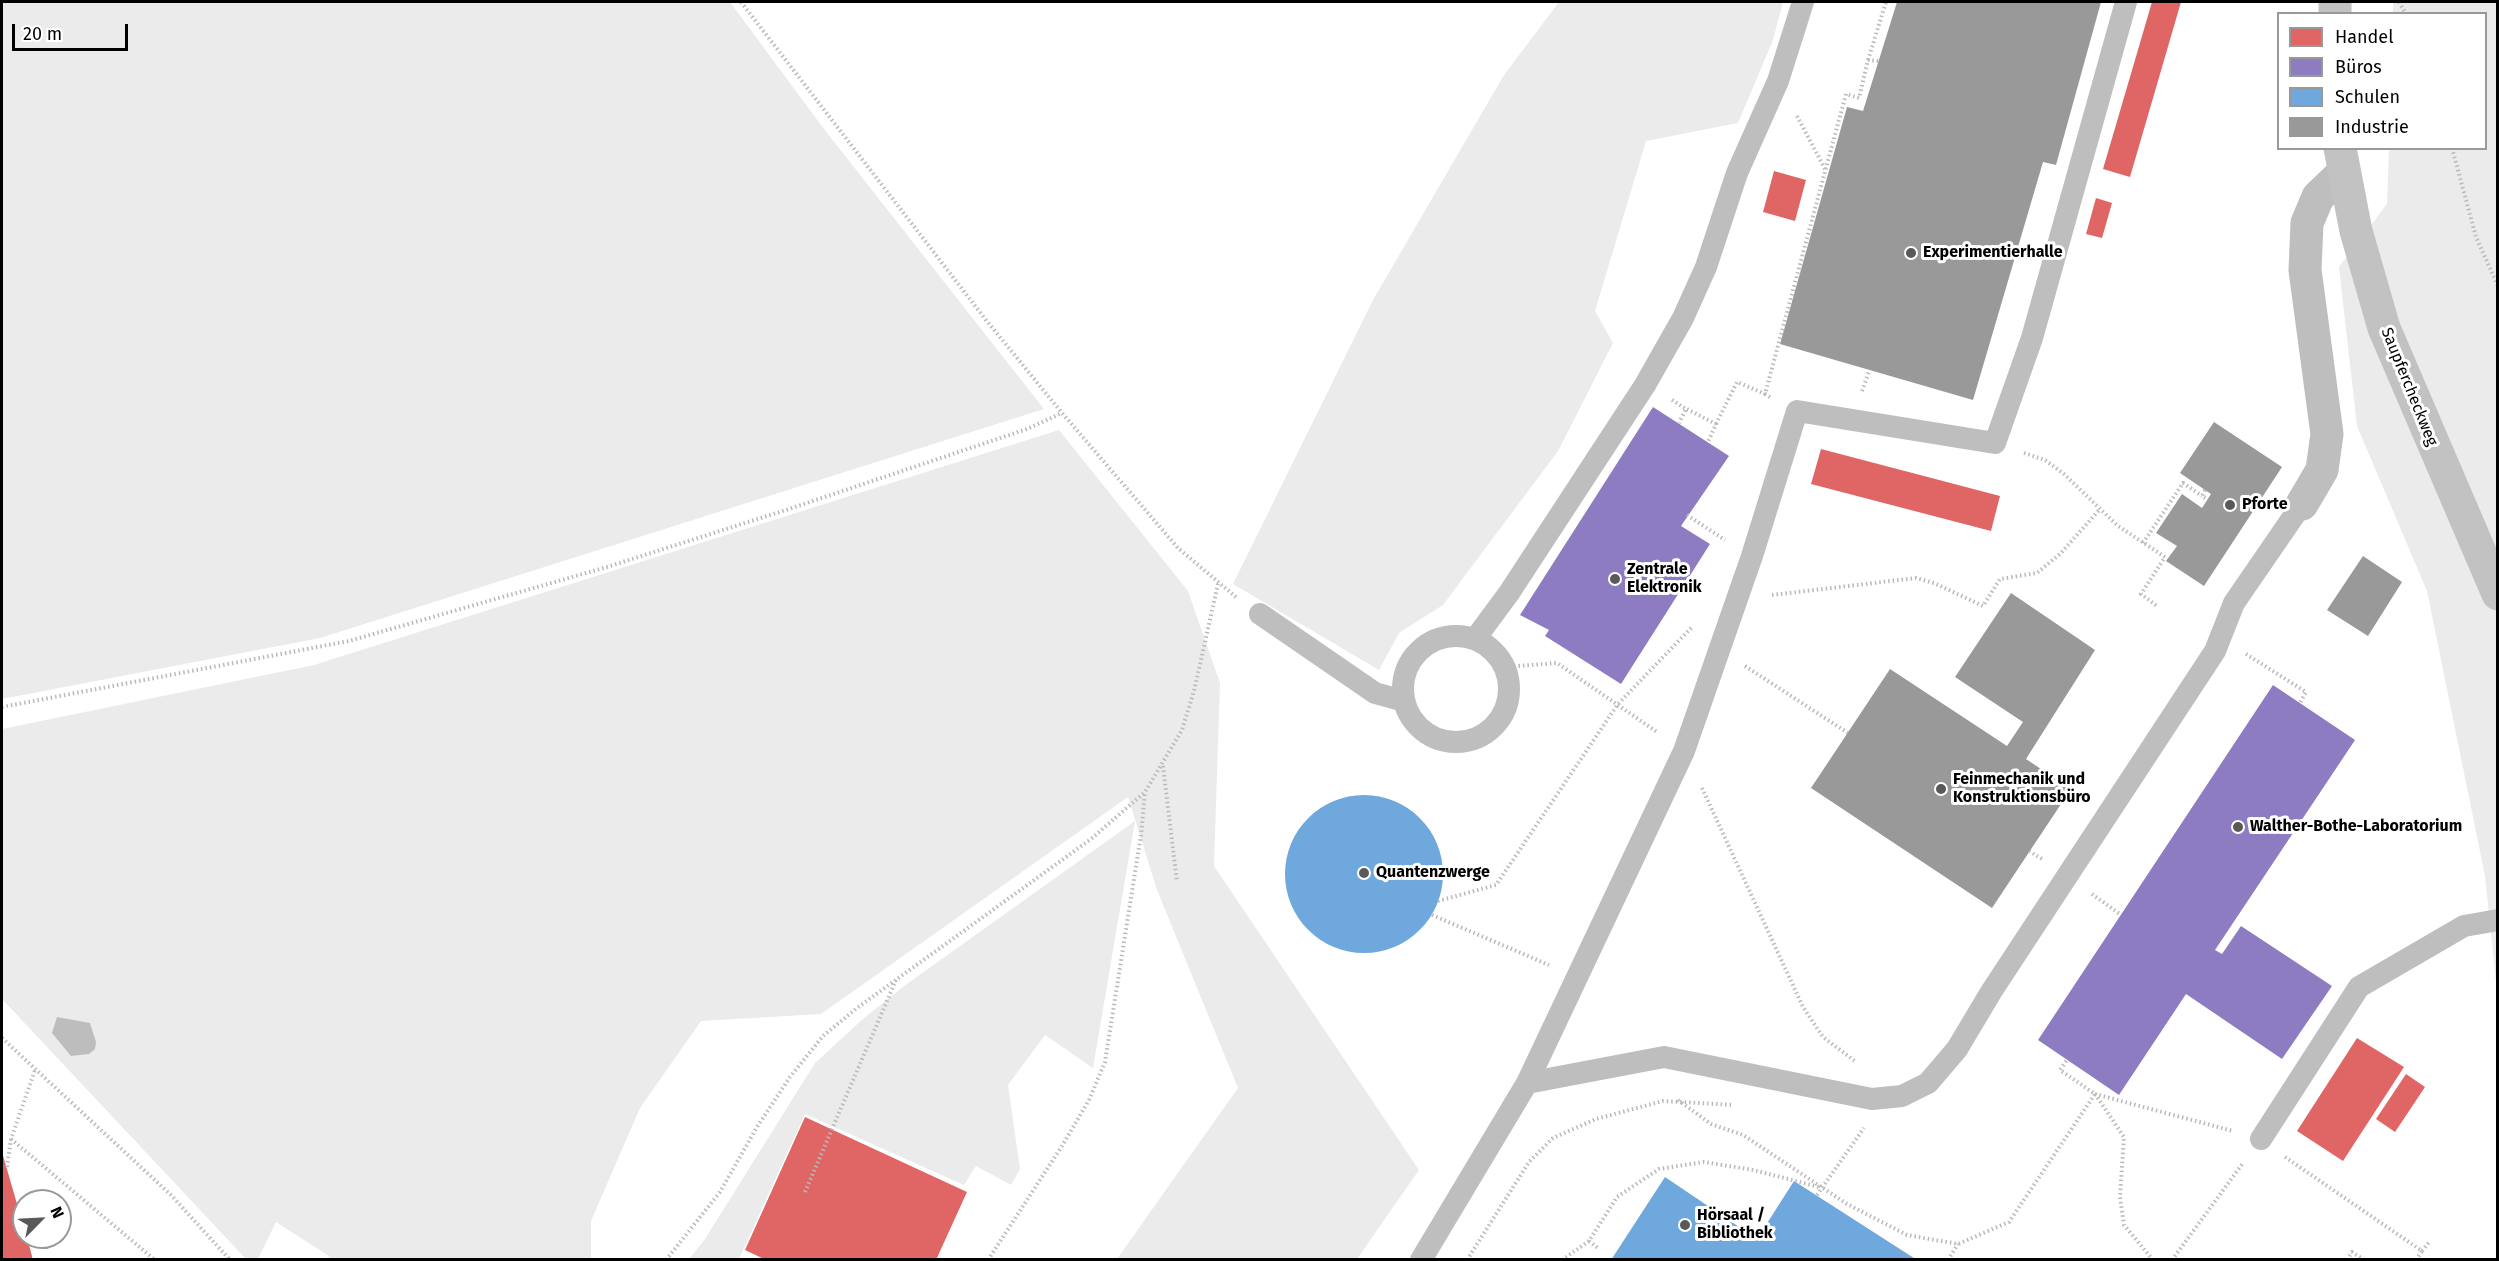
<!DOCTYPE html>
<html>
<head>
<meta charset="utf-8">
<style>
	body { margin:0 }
	#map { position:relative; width:2499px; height:1261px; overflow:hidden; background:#fff; font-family:"Fira Sans",sans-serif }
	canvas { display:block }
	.frame { position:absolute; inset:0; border:3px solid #000; pointer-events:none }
	.legend { position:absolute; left:2277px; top:12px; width:210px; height:138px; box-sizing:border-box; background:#fff; border:2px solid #999; margin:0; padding:8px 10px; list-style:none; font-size:18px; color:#000 }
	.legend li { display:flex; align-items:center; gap:12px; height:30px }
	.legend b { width:30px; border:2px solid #999 }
	.north { position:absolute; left:12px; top:1189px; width:60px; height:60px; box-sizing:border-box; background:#fff; border:2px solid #999; border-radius:50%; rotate:66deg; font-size:16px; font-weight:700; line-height:24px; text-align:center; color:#000 }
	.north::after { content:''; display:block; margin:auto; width:21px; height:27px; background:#595959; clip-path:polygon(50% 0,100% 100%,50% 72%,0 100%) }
	.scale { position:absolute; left:12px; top:24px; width:116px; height:27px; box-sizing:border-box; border:3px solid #000; border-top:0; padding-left:8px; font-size:18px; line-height:21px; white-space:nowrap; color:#000; -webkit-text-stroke:4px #fff; paint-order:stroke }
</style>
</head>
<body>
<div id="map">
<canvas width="2499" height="1261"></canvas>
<div class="frame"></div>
<ul class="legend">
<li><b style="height:16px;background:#e06666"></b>Handel</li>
<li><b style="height:16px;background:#8e7cc3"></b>Büros</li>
<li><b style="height:16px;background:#6fa8dc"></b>Schulen</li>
<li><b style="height:16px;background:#999"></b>Industrie</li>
</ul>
<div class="north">N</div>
<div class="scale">20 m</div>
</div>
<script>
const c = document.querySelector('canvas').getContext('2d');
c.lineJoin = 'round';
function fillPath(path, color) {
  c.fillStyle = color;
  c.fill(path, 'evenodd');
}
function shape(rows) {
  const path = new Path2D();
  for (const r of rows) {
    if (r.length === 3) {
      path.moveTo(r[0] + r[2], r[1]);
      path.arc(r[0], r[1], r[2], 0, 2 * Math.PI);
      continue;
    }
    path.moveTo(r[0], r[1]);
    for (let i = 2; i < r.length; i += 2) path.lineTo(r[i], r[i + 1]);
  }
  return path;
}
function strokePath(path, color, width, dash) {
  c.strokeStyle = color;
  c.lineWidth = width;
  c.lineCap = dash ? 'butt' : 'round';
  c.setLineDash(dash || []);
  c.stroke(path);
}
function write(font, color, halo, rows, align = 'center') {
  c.font = font + ' "Fira Sans",sans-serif';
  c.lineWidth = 6;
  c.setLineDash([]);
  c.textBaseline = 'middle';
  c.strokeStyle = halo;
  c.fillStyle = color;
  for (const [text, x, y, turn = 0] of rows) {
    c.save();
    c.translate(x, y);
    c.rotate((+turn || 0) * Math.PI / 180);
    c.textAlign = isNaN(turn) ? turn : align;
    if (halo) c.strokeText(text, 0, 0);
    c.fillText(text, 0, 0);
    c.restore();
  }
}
fillPath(shape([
	[2,2,730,2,824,129,1044,409,320,638,2,699],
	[1559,2,1783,2,1773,40,1738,123,1646,141,1595,311,1613,343,1558,451,1443,605,1399,633,1379,670,1233,584,1373,300,1504,75],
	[2393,2,2497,2,2497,991,2485,876,2427,591,2357,426,2339,267,2387,204,2389,149,2486,148,2486,14,2393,13],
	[1059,430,1188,591,1220,683,1214,866,1419,1170,1357,1259,1117,1259,1238,1088,1157,890,1128,797,821,1014,701,1021,640,1108,591,1221,591,1259,328,1259,329,1256,276,1222,258,1259,246,1259,2,999,2,729,314,665],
	[1135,821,1093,1068,1045,1035,1008,1085,1020,1169,1011,1185,976,1166,964,1185,805,1114,739,1259,689,1259,705,1239,815,1063,864,1018,904,986]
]), '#ebebeb');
fillPath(shape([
	[57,1017,90,1023,96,1042,95,1049,89,1054,71,1056,52,1033]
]), '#bdbdbd');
fillPath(shape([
	[2152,2,2181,2,2130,177,2103,169],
	[1774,171,1806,180,1795,221,1763,212],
	[2096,198,2112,203,2102,238,2086,234],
	[1821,449,2000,496,1991,531,1811,484],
	[2357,1038,2404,1067,2343,1161,2297,1131],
	[2406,1074,2425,1087,2395,1132,2376,1119],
	[805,1117,967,1192,936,1260,766,1260,745,1250],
	[2,1152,24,1228,24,1237,27,1237,33,1260,2,1260]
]), '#e06666');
fillPath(shape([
	[1653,407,1729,456,1681,526,1710,544,1621,684,1545,636,1549,630,1520,615],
	[2273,685,2355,740,2215,950,2222,954,2241,926,2332,986,2282,1059,2186,994,2119,1095,2038,1040]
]), '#8e7cc3');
fillPath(shape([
	[1364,874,79],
	[1665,1177,1757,1239,1794,1181,1917,1260,1611,1260]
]), '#6fa8dc');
fillPath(shape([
	[1897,2,2101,2,2056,165,2043,162,1973,400,1780,344,1847,107,1863,111],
	[2214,422,2282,467,2204,586,2166,561,2177,546,2156,533,2182,494,2202,508,2211,494,2180,473],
	[2363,556,2402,582,2368,636,2327,610],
	[2011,593,2095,650,2026,759,2071,789,1992,908,1811,788,1890,669,2007,746,2023,722,1955,677]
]), '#999');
strokePath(shape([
	[741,2,986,320,1062,413,1178,548,1236,597],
	[2399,2,2406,14],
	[1868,60,1886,2],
	[1797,116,1825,169],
	[2452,148,2476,237,2498,286],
	[1862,391,1869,371],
	[1770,397,1765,394,1846,94,1859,98,1868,60,1879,61],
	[1672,400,1686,409,1679,423],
	[1687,409,1716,424,1708,442],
	[1716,424,1737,382,1765,394],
	[2024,453,2045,460,2064,474,2118,526,2165,557,2141,594,2157,606],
	[2205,490,2202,496,2207,499],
	[1687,515,1725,540],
	[2143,543,2183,483,2202,496],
	[1772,595,1916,578,1934,583,1983,606,2000,579,2037,573,2060,554,2100,509],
	[2246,654,2306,692,2300,703],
	[1745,666,1848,733],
	[1505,667,1557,663,1657,732],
	[2,707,349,641,607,567,789,509,1027,429,1062,413],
	[1163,766,1177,882],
	[1702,788,1803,1007,1823,1037,1856,1062],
	[2029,851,2042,859],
	[2092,894,2121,915],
	[1438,901,1496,885,1618,704,1693,626],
	[1432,915,1549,965],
	[2,1038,172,1196,230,1260],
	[2095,1094,2233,1131],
	[2095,1094,2124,1137,2120,1197,2124,1225,2153,1260],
	[1678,1100,1711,1124,1743,1135,1847,1204,1907,1235,1958,1244,2009,1222,2095,1094,2060,1070,2067,1060],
	[11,1139,155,1260],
	[2285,1157,2422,1251,2416,1260],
	[7,1167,11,1139,35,1070],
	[805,1192,896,980],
	[1817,1195,1864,1128],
	[1589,1241,1598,1248],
	[2422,1251,2430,1241],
	[666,1260,720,1192,757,1127,790,1077,823,1036,857,1008,1091,839,1145,792,1182,730,1194,691,1218,584],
	[988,1260,1062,1146,1089,1100,1105,1062,1141,835,1145,792],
	[1467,1260,1529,1162,1553,1138,1596,1119,1663,1101,1734,1105],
	[1562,1260,1589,1241,1617,1197,1659,1169,1704,1162,1753,1170,1819,1187],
	[1948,1260,1958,1244],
	[2172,1260,2243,1163],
	[2347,1260,2352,1252,2364,1260]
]), '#b9b9b9', 4, [1.5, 3]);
strokePath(shape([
	[1260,614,1375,693,1404,701],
	[1456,689,53],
	[1475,639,1509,593,1645,385,1683,318,1706,267,1737,173,1778,81,1803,2],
	[1527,1083,1664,1057,1872,1099,1902,1096,1928,1083,1957,1049,1991,992,2215,651,2234,603,2302,504],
	[2261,1139,2359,987,2464,926,2498,920],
	[1421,1260,1527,1083,1684,751,1752,556,1797,411,1995,443,2032,338,2126,2]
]), '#bebebe', 22);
strokePath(shape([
	[2302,504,2322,470,2327,434,2305,270,2307,223,2318,197,2344,172]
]), '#bebebe', 33);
strokePath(shape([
	[2335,2,2335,14],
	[2340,148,2356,231,2384,328,2498,594]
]), '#c2c2c2', 33);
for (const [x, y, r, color] of [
	[1911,253,6,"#595959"],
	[2230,505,6,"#595959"],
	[1615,579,6,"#595959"],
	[1941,789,6,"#595959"],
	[2238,827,6,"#595959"],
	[1364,873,6,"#595959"],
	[1685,1225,6,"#595959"]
]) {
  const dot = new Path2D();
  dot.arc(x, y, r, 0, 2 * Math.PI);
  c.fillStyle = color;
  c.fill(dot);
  strokePath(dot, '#fff', 2);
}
write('bold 16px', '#000', '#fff', [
	["Experimentierhalle",1923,253],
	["Pforte",2242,505],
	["Zentrale",1627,570],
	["Elektronik",1627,588],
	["Feinmechanik und",1953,780],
	["Konstruktionsbüro",1953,798],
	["Walther-Bothe-Laboratorium",2250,827],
	["Quantenzwerge",1376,873],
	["Hörsaal /",1697,1216],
	["Bibliothek",1697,1234]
], 'left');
write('16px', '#000', '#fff', [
	["Saupfercheckweg",2409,387,68]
]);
</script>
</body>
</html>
